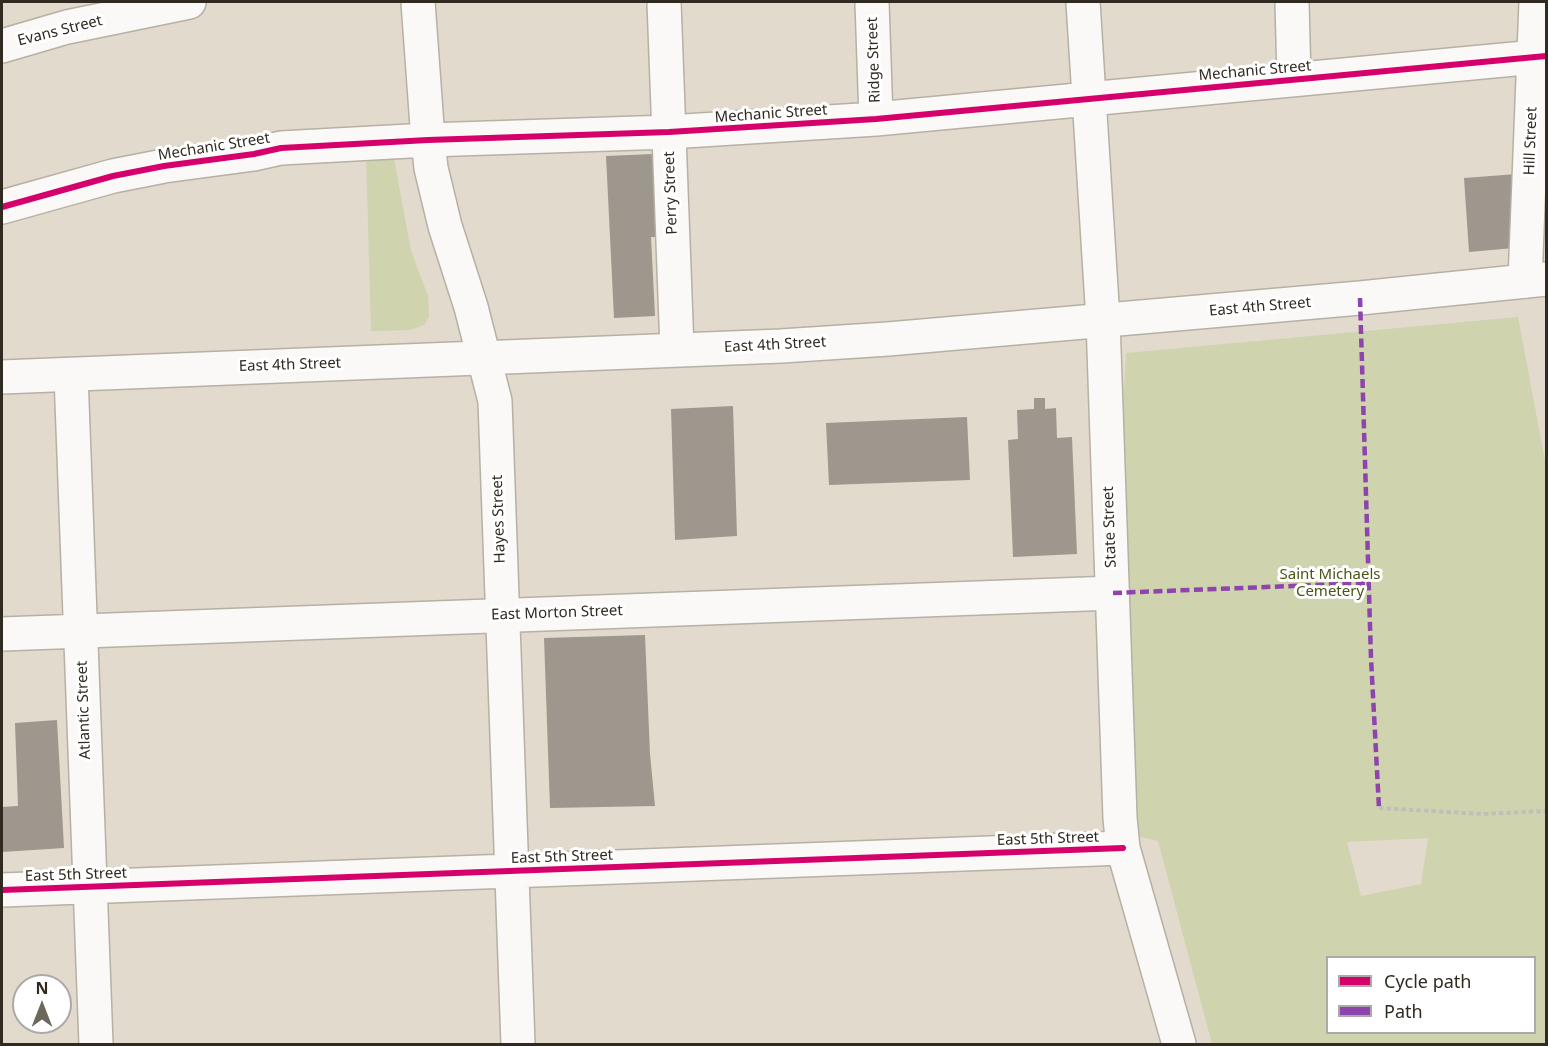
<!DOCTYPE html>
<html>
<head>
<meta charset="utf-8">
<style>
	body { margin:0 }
	#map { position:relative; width:1548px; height:1046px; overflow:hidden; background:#e2dacc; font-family:"Noto Sans",sans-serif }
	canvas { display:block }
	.frame { position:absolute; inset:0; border:3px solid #302a20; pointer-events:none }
	.legend { position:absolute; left:1326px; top:956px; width:210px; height:78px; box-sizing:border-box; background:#fff; border:2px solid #acaaa6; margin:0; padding:8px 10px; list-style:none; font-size:18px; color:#302a20 }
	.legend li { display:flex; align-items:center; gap:12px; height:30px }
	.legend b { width:30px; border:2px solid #acaaa6 }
	.north { position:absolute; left:12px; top:974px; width:60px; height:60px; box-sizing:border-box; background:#fff; border:2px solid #acaaa6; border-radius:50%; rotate:0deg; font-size:16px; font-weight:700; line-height:24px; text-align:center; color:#302a20 }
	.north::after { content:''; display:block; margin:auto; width:21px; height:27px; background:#6e685c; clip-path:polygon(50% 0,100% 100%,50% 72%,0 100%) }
</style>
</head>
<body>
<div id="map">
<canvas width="1548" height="1046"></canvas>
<div class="frame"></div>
<ul class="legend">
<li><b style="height:8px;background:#d6006c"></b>Cycle path</li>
<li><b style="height:8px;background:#8e44ad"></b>Path</li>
</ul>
<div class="north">N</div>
</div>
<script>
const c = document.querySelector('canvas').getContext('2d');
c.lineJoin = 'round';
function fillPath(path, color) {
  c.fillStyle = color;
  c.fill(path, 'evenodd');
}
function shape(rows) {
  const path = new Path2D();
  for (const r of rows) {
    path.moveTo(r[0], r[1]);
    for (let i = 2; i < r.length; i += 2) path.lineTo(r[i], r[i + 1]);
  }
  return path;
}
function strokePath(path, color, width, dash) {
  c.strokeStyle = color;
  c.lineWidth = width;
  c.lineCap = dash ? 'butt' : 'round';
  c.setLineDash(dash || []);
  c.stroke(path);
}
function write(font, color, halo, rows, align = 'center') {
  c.font = font + ' "Noto Sans",sans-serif';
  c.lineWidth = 6;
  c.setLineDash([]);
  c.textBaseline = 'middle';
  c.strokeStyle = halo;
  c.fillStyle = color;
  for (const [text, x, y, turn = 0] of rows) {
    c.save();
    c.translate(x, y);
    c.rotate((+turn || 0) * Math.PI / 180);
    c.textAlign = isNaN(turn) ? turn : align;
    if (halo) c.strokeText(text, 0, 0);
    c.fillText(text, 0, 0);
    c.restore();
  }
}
fillPath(shape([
	[393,153,411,251,428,296,429,317,424,325,410,330,371,331,366,154],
	[1518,317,1546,466,1546,1044,1212,1044,1158,841,1137,836,1113,593,1126,353],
	[1428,838,1421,884,1361,896,1347,842],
	[1328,958,1534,958,1534,1032,1328,1032]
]), '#cfd3ae');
fillPath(shape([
	[653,154,658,237,651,237,655,316,614,318,606,156],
	[1517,174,1514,248,1469,252,1464,178],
	[1034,398,1045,398,1045,409,1056,408,1057,438,1072,437,1077,554,1013,557,1008,440,1018,439,1017,410,1034,409],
	[733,406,737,536,675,540,671,409],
	[967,417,970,480,829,485,826,423],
	[645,635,650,754,655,806,550,808,544,638],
	[57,720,64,848,2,852,2,807,18,806,15,723]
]), '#9d978d');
const minor = shape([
	[418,2,428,140,431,168,445,226,471,307,495,401,518,1044],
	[664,2,677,349],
	[872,2,876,119],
	[1083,2,1103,320,1120,818,1123,848,1179,1044],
	[1292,2,1294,79],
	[2,46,67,27,189,2],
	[2,207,113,176,164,166,254,154,281,148,428,140,669,132,876,119,1546,56],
	[1525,281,1536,2],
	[71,375,96,1044],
	[2,634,1113,593],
	[2,890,1123,848]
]);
const major = shape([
	[2,377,781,346,888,339,1360,298,1546,279]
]);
strokePath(minor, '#b6b0a5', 36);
strokePath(major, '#b6b0a5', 36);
strokePath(shape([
	[1379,808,1483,814,1546,811]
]), '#c1bfba', 4, [4.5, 3]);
strokePath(minor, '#fbf9f7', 33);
strokePath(major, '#fbf9f7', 33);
strokePath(shape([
	[1360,298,1371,658,1379,808],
	[1113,593,1369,583]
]), '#8e44ad', 4.5, [9, 4.5]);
strokePath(shape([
	[2,207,113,176,164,166,254,154,281,148,428,140,669,132,876,119,1546,56],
	[2,890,1123,848]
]), '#d6006c', 6);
write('15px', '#302a20', '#fff', [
	["Evans Street",60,31,-14],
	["Ridge Street",874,60,-92],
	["Mechanic Street",1255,71,-5],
	["Mechanic Street",771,114,-4],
	["Hill Street",1531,141,-88],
	["Mechanic Street",214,147,-9],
	["Perry Street",671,193,-92],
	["East 4th Street",1260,307,-5],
	["East 4th Street",775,345,-3],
	["East 4th Street",290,365,-2],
	["Hayes Street",499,519,-92],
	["State Street",1110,527,-92],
	["East Morton Street",557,613,-2],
	["Atlantic Street",84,710,-92],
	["East 5th Street",1048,839,-2],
	["East 5th Street",562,857,-2],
	["East 5th Street",76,875,-2]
]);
write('15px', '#4a5614', '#fff', [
	["Saint Michaels",1330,575],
	["Cemetery",1330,592]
]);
</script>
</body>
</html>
